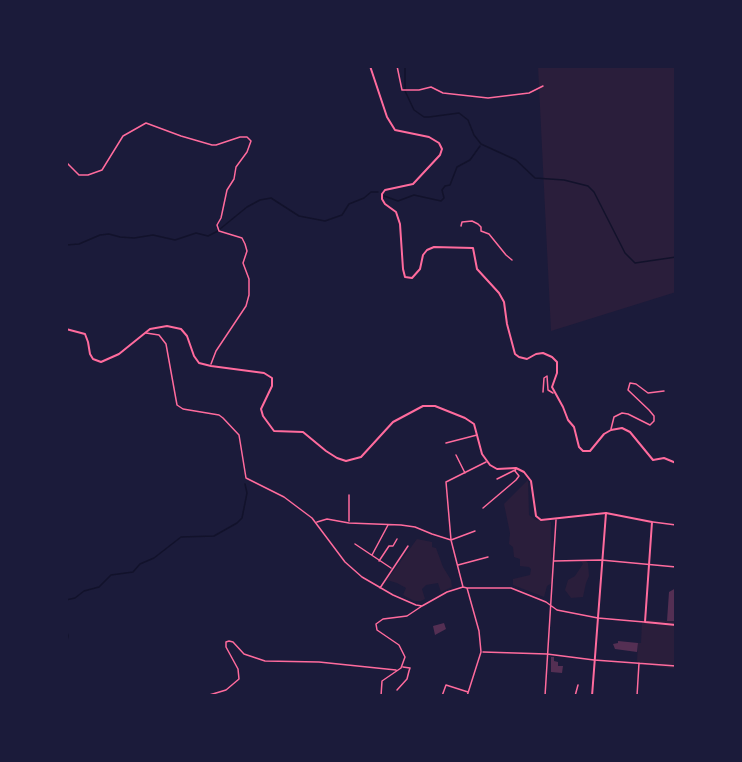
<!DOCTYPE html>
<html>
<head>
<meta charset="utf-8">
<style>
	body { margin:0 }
	#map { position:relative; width:742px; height:762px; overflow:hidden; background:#1b1b3a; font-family:Rubik,sans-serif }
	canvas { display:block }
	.frame { position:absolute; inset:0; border:68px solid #1b1b3a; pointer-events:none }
</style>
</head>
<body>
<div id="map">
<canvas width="742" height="762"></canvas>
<div class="frame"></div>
</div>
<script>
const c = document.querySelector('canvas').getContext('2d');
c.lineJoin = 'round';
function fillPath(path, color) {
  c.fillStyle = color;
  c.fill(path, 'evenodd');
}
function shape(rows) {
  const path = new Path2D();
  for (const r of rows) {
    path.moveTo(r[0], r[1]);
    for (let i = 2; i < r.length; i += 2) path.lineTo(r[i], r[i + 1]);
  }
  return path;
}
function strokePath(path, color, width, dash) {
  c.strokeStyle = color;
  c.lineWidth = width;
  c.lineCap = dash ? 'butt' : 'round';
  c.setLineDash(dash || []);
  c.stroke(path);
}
fillPath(shape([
	[538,66,676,66,676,292,551,331],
	[528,480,529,515,536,520,551,522,552,583,547,586,544,597,513,585,513,579,530,575,531,569,529,567,520,566,520,559,514,557,513,547,509,544,510,533,504,504],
	[417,539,432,542,432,547,436,548,443,567,451,580,452,587,441,592,438,583,426,585,422,589,425,599,421,601,414,601,403,595,406,588,397,583,387,580],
	[585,560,588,563,589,576,586,583,583,597,571,598,565,590,568,580,575,576,583,564,581,561],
	[648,620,676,621,676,669,640,664,637,661,638,643,641,643,642,621]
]), '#2a1e3b');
strokePath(shape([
	[405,66,405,91,414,110,424,117,429,117,459,113,468,120,474,135,481,144,516,160,535,178,564,180,588,186,594,192,625,253,635,263,676,257],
	[384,196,398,201,414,195,441,201,444,198,442,190,445,186,450,185,457,167,470,160,480,146],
	[220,229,247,207,260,200,271,198,299,216,325,221,342,215,349,204,364,198,371,192,378,192],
	[66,245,79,244,100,235,109,234,120,237,134,238,153,235,175,240,196,233,208,236,218,231],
	[66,600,75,598,84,591,99,587,111,575,133,572,140,564,154,558,181,537,214,536,237,523,242,518,247,493,245,484],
	[66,615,66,617],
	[66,628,68,636,66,645]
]), '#12122b', 1.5);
fillPath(shape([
	[676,588,676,621,667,621,669,592],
	[444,623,446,629,435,635,433,626],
	[618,641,638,643,637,652,615,649,613,644,618,643],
	[551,657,554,657,554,661,558,662,558,666,563,666,562,673,551,672]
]), '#542f53');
strokePath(shape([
	[397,66,402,90,419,90,431,87,443,93,488,98,529,93,543,86],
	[66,162,79,175,88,175,102,170,123,136,146,123,181,136,212,145,216,145,240,137,247,137,251,141,247,152,236,167,234,179,227,190,221,218,217,225,219,231,242,238,245,244,247,251,243,263,249,279,249,295,246,306,216,351,211,364],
	[461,226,462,222,472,221,478,224,481,227,481,231,489,234,506,255,512,260],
	[146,333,159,335,166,344,177,405,183,409,219,415,223,418,239,435,246,478,284,497,312,518,345,562,362,577,393,595,416,605,422,606,447,592,463,587],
	[543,392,544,378,547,376,548,390,553,393],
	[611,429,614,417,622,413,628,414,650,425,654,421,654,416,649,410,628,390,630,383,636,384,648,393,664,391],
	[446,443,477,435],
	[456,455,465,473],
	[497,479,515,470],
	[483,508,516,480,519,476,515,471,516,469],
	[349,521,349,495],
	[317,522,327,519,349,523,401,525,415,527,432,534,451,540,475,531],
	[653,522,676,525],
	[355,544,391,568],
	[372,555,388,525],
	[379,561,389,546,393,546,397,539],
	[554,561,601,560,676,567],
	[458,565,488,557],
	[380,588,408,546],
	[467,588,511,588,546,602,557,610,598,618,644,622],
	[483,652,547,654,594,660,676,666],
	[397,690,407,679,409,671,410,668,403,667],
	[206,696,226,690,239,679,238,669,226,647,226,642,229,641,233,642,244,654,265,661,319,662,396,670],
	[381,696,382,681,401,668,405,657,399,645,377,630,376,624,383,619,407,616,422,606],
	[442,696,446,685,468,692],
	[467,696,481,652,479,631,467,588,463,587,451,540,446,482,486,462],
	[545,696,556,520],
	[575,696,578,685],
	[637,696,639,663]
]), '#ff6b9d', 1.5);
strokePath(shape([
	[370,66,387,117,395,130,429,137,439,143,442,149,440,155,413,184,385,190,382,194,382,199,385,204,396,212,400,224,403,269,405,277,412,278,420,269,423,255,427,250,434,247,473,248,477,269,499,293,504,302,507,324,515,354,519,357,527,359,536,354,543,353,552,357,557,362,557,373,552,387,563,407,568,420,574,427,579,447,583,451,590,451,604,434,611,430,622,428,630,432,653,460,664,458,676,463],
	[66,329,85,334,88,342,90,354,93,359,101,362,119,354,150,329,167,326,181,329,187,336,194,356,199,363,211,366,264,373,272,378,272,386,261,409,263,416,274,431,303,432,326,451,337,458,346,461,361,457,393,422,423,406,435,406,465,418,474,424,482,454,490,465,497,469,516,468,524,472,531,481,536,516,541,520,606,513]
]), '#ff6b9d', 2);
strokePath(shape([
	[592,696,606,513,652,522,645,622,676,625]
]), '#ff6b9d', 2);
</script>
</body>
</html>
